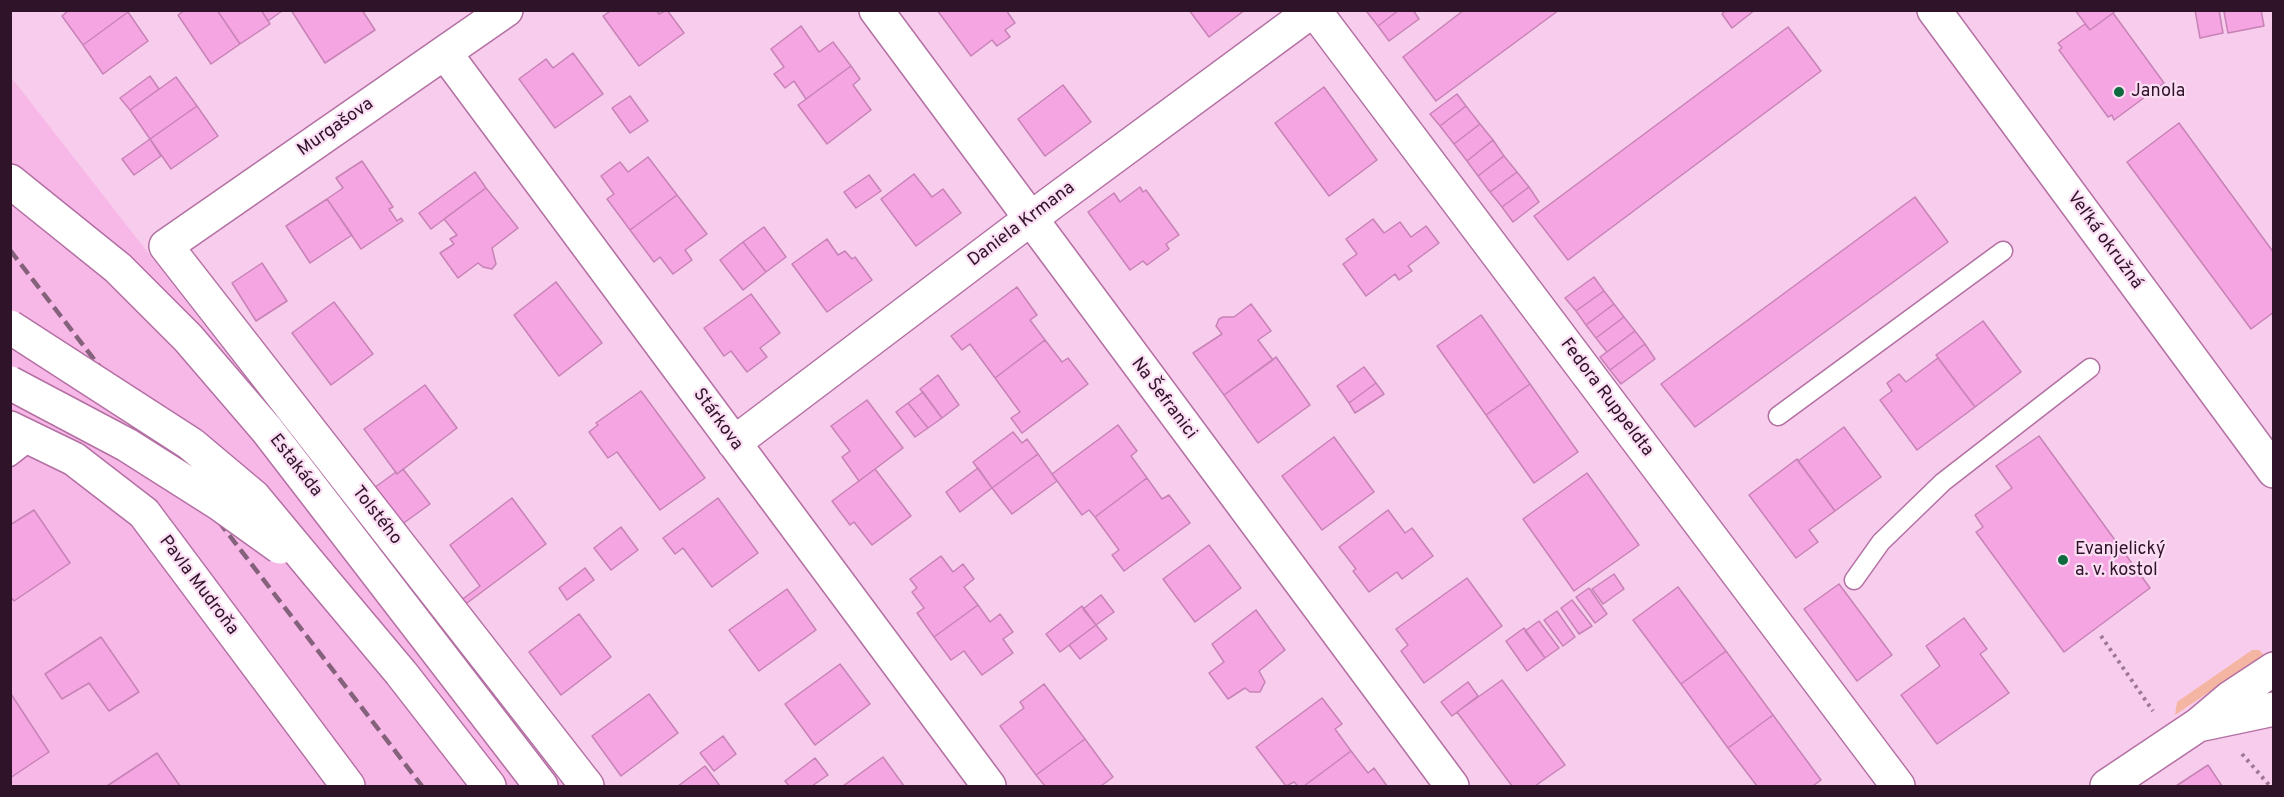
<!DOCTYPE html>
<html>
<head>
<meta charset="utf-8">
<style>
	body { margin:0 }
	#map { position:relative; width:2284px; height:797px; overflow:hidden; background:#f8ccec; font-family:Overpass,sans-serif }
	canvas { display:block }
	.frame { position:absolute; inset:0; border:12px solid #2f1429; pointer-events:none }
</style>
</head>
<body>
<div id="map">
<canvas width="2284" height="797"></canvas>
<div class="frame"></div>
</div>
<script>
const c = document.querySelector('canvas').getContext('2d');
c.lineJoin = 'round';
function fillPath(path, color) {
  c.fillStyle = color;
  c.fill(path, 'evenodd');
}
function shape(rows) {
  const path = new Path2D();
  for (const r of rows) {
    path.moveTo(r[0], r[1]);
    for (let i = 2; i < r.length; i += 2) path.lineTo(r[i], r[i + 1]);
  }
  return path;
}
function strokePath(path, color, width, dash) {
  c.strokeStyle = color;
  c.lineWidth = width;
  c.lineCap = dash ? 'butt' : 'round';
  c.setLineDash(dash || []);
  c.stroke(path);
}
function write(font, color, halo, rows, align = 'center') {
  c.font = font + ' Overpass,sans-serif';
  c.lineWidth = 4.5;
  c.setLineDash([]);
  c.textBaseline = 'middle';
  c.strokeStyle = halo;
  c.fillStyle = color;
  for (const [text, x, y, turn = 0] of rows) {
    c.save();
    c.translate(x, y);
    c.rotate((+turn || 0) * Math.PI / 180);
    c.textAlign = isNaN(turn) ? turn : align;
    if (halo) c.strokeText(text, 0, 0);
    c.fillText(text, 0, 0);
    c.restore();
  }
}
fillPath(shape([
	[11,77,564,786,11,786]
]), '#f8b8e7');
fillPath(shape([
	[2252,650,2259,650,2264,655,2175,715,2177,702]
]), '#f5b5a3');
const building = shape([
	[69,10,127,10,128,12,83,45,62,16,69,10],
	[185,10,217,10,240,44,211,64,178,15,185,10],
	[217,10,261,10,270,24,240,44,217,10],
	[261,10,281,10,282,11,268,21,261,10],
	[291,10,362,10,375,30,325,63,291,10],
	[612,10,656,10,659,14,667,10,684,33,639,66,603,16,612,10],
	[937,10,1006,10,1015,23,1005,30,1010,37,997,46,992,40,971,56,937,10],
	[1189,10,1245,10,1209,37,1189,10],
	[1369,10,1399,10,1378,26,1367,12,1369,10],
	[1399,10,1413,10,1419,19,1389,41,1378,26,1399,10],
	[1464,10,1559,10,1436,101,1403,57,1464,10],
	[1726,10,1755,10,1732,28,1722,14,1726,10],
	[2075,10,2117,10,2090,30,2075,10],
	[2195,10,2219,10,2223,33,2200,38,2195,10],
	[2231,10,2261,10,2264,26,2228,33,2224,12,2231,10],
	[128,12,148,41,103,74,83,45,128,12],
	[2113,13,2164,83,2114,120,2112,115,2108,117,2059,50,2062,48,2058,43,2085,24,2090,30,2113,13],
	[801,26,819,52,833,42,851,66,806,99,794,81,785,88,774,74,784,67,771,49,801,26],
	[1788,27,1821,71,1568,260,1534,216,1788,27],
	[573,53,603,94,555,128,519,79,546,59,553,68,573,53],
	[851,66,860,79,853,85,871,110,827,144,798,105,851,66],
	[150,76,159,89,130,110,120,98,150,76],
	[176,77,197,106,150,139,130,110,176,77],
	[1063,85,1091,122,1045,156,1018,119,1063,85],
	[1324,87,1377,160,1329,196,1275,123,1324,87],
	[1457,94,1466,106,1440,126,1430,114,1457,94],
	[630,96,648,121,630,133,612,108,630,96],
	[197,106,218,136,171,169,150,139,197,106],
	[1466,106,1480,124,1454,144,1440,126,1466,106],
	[2179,123,2274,253,2274,312,2251,329,2127,162,2179,123],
	[1480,124,1493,140,1467,161,1454,144,1480,124],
	[150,139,161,156,134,175,122,159,150,139],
	[1493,140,1504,156,1478,176,1467,161,1493,140],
	[1504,156,1517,172,1490,192,1478,176,1504,156],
	[648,157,677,195,630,230,607,199,614,194,601,176,620,162,628,172,648,157],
	[362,161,393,207,389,209,397,221,401,218,403,221,361,249,327,199,343,188,336,178,362,161],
	[475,172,486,188,431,229,419,213,475,172],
	[1517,172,1529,187,1502,207,1490,192,1517,172],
	[914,174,932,197,943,189,961,213,916,246,881,199,914,174],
	[869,175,881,191,856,208,844,192,869,175],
	[1140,187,1143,192,1146,190,1179,235,1166,244,1169,249,1147,265,1143,261,1130,270,1088,212,1114,193,1120,202,1140,187],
	[1529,187,1539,202,1513,222,1502,207,1529,187],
	[486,188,518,228,492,248,496,264,492,269,483,267,478,263,458,278,440,253,454,244,450,239,457,235,444,219,486,188],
	[677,195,707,234,685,250,692,260,673,274,660,257,654,262,630,230,677,195],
	[1915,197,1948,242,1695,427,1661,384,1915,197],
	[327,199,352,235,310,263,286,226,327,199],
	[1373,219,1384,233,1400,222,1411,237,1426,226,1439,243,1408,266,1412,271,1399,280,1395,274,1366,296,1343,264,1357,254,1346,239,1373,219],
	[764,227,786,257,766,272,743,242,764,227],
	[827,239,838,255,845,251,852,259,855,257,872,280,827,312,792,264,827,239],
	[743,242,766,272,743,290,720,260,743,242],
	[262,263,287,301,256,321,232,283,262,263],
	[1594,277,1604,291,1576,311,1565,298,1594,277],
	[556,282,602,343,559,376,514,315,556,282],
	[1017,287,1037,315,1030,320,1045,340,995,378,970,344,962,350,951,336,1017,287],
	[1604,291,1614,304,1586,325,1576,311,1604,291],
	[751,294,780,333,760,348,767,357,747,372,731,351,724,356,704,328,751,294],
	[334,302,373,354,331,385,292,333,334,302],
	[1251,304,1271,331,1258,340,1273,360,1224,395,1193,353,1222,334,1216,326,1219,319,1223,317,1234,317,1251,304],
	[1614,304,1624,317,1596,338,1586,325,1614,304],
	[1481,315,1530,384,1486,415,1437,346,1481,315],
	[1624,317,1635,331,1607,352,1596,338,1624,317],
	[1983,321,2021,372,1975,407,1936,355,1983,321],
	[1635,331,1645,344,1610,370,1600,357,1635,331],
	[1045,340,1062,362,1068,358,1088,384,1022,433,1011,418,1020,412,995,378,1045,340],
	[1645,344,1655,359,1621,384,1610,370,1645,344],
	[1276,357,1310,405,1258,443,1224,395,1276,357],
	[1938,358,1975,407,1917,450,1880,400,1892,391,1887,383,1899,374,1906,382,1938,358],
	[1364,367,1376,383,1349,403,1337,386,1364,367],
	[938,375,959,405,942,418,920,389,938,375],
	[1376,383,1384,394,1355,413,1349,403,1376,383],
	[1530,384,1578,452,1534,483,1486,415,1530,384],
	[425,385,457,428,397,474,364,429,425,385],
	[641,391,705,478,660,510,617,452,608,458,589,432,598,425,596,423,641,391],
	[923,392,942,418,928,428,908,403,923,392],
	[867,400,903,448,859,481,842,457,850,451,831,426,867,400],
	[908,403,928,428,915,437,896,412,908,403],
	[1118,425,1137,451,1131,456,1147,478,1095,517,1089,510,1082,515,1052,474,1118,425],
	[1844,427,1881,477,1835,511,1798,461,1844,427],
	[1013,432,1022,443,1027,439,1038,454,992,488,973,462,1013,432],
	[2039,436,2150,588,2064,652,1976,532,1983,527,1975,515,2012,488,1996,466,2039,436],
	[1334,437,1374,492,1322,530,1282,476,1334,437],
	[1038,454,1057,481,1012,514,992,488,1038,454],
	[1797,459,1835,511,1809,530,1818,542,1796,558,1749,495,1797,459],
	[978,468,992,488,960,512,946,492,978,468],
	[403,469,430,504,401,525,374,488,396,472,397,474,403,469],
	[875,469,911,516,872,545,854,522,850,525,832,501,875,469],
	[1587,473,1639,545,1574,591,1523,519,1587,473],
	[1147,478,1162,499,1169,495,1190,523,1124,571,1112,555,1119,550,1095,517,1147,478],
	[512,498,546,544,463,606,460,601,480,586,450,545,512,498],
	[718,498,758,553,712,587,683,548,675,554,663,538,718,498],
	[34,510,70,563,14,601,10,596,10,525,34,510],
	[1388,510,1405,533,1412,528,1433,556,1402,579,1397,572,1369,592,1353,571,1356,569,1339,547,1388,510],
	[621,527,638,550,611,570,594,548,621,527],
	[1209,545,1241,588,1195,622,1163,579,1209,545],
	[941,556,953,572,963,564,974,579,964,587,978,605,934,637,917,613,924,608,912,592,917,588,910,579,941,556],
	[585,568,594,580,567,600,559,588,585,568],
	[1614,574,1624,589,1603,604,1592,589,1614,574],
	[1467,578,1502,626,1424,683,1401,651,1408,645,1396,629,1467,578],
	[1839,584,1892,655,1857,681,1804,609,1839,584],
	[1678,587,1726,651,1681,684,1633,620,1678,587],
	[1589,588,1607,614,1595,623,1576,597,1589,588],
	[787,589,816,630,759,671,729,630,787,589],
	[1101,595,1114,612,1096,625,1083,609,1101,595],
	[1572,600,1592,626,1579,634,1561,608,1572,600],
	[978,605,990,622,1000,614,1013,632,1003,639,1013,653,982,675,964,651,951,660,934,637,978,605],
	[1082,606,1096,625,1060,652,1046,634,1082,606],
	[1256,610,1285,650,1259,671,1265,682,1260,692,1250,692,1245,688,1228,699,1209,673,1224,662,1212,644,1256,610],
	[1557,611,1575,637,1563,646,1544,620,1557,611],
	[579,614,611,657,561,695,529,652,579,614],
	[1964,618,1987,649,1980,654,2009,693,1937,744,1901,695,1940,666,1926,646,1964,618],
	[1539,621,1559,648,1545,658,1525,631,1539,621],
	[1096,625,1107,639,1080,659,1069,645,1096,625],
	[1524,628,1545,658,1527,671,1506,641,1524,628],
	[101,637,139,692,109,711,89,683,62,699,45,674,101,637],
	[1726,651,1773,715,1728,748,1681,684,1726,651],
	[840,664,870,704,815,745,785,704,840,664],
	[1502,680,1565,765,1535,786,1512,786,1457,712,1502,680],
	[1468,682,1478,696,1452,716,1441,702,1468,682],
	[1044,684,1085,739,1036,775,1000,726,1024,708,1020,702,1044,684],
	[11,694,49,752,10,778,10,695,11,694],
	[649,694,678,733,621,776,592,736,649,694],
	[1322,698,1342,724,1335,729,1351,751,1304,786,1298,786,1294,782,1286,786,1256,747,1322,698],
	[1773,715,1821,780,1813,786,1757,786,1728,748,1773,715],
	[723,736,736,754,714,771,700,753,723,736],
	[1085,739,1113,777,1101,786,1045,786,1036,775,1085,739],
	[1351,751,1368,773,1374,768,1387,786,1304,786,1351,751],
	[157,753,180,786,107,786,157,753],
	[883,757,904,786,843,786,883,757],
	[815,758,828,775,812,786,789,786,785,781,815,758],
	[2208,765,2222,786,2176,786,2208,765],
	[705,766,720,786,678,786,705,766]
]);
fillPath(building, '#f5a5e2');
strokePath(building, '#c782b6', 1.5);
const service = shape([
	[1778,416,2003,251],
	[10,457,33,439],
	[1854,580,1881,542,1943,482,2090,368]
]);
const minor = shape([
	[506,10,166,246,587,786],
	[876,10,1452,786],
	[1314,10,1898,786],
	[1934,10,2274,471],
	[445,53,989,786],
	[10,428,74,459,144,513,348,786],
	[734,443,1050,204,1313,10],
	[2203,724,2274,709],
	[2107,786,2198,725,2230,698,2274,669]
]);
const primary = shape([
	[10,181,118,268,188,338,267,430,541,786],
	[318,574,401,673,489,786]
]);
strokePath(service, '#b370a3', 21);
strokePath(minor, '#b370a3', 36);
strokePath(primary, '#b370a3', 36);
strokePath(shape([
	[2101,636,2153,711],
	[2242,754,2270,786]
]), '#9c7893', 4, [3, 4.5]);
strokePath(service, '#fff', 18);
strokePath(minor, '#fff', 33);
strokePath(primary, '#fff', 33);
strokePath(shape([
	[10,250,422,786]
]), '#84627c', 4.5, [12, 6]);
const primaryBridge = shape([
	[10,327,191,444,254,497,318,574],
	[10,383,127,445,220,504,280,547]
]);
strokePath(primaryBridge, '#b370a3', 36, []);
strokePath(primaryBridge, '#fff', 33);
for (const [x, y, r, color] of [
	[2119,92,6,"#0e6b3f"],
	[2063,560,6,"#0e6b3f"]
]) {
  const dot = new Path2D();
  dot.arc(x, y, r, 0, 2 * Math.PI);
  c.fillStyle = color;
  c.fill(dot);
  strokePath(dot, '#fcdef4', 2);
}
write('18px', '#2f1429', '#fcdef4', [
	["Janola",2131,92],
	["Evanjelický",2075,550],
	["a. v. kostol",2075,571]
], 'left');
write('18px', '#2f1429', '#fcdef4', [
	["Murgašova",336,128,-35],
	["Daniela Krmana",1022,225,-37],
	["Veľká okružná",2104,241,54],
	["Fedora Ruppeldta",1606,398,53],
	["Na Šefranici",1163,399,53],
	["Stárkova",717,420,54],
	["Estakáda",295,466,52],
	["Tolstého",376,516,52],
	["Pavla Mudroňa",198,586,53]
]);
</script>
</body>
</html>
